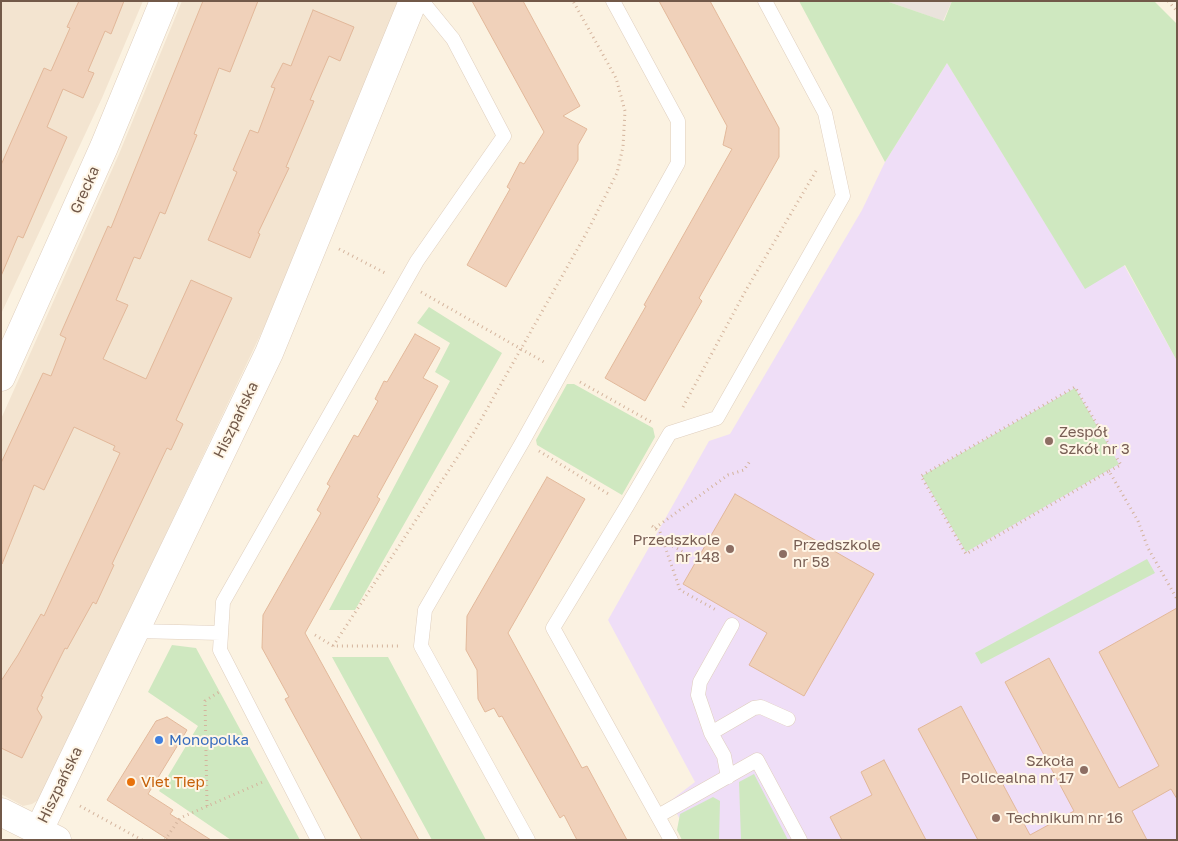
<!DOCTYPE html>
<html>
<head>
<meta charset="utf-8">
<style>
	body { margin:0 }
	#map { position:relative; width:1178px; height:841px; overflow:hidden; background:#fbf2e1; font-family:"Golos Text",sans-serif }
	canvas { display:block }
	.frame { position:absolute; inset:0; border:2px solid #725949; pointer-events:none }
</style>
</head>
<body>
<div id="map">
<canvas width="1178" height="841"></canvas>
<div class="frame"></div>
</div>
<script>
const c = document.querySelector('canvas').getContext('2d');
c.lineJoin = 'round';
function fillPath(path, color) {
  c.fillStyle = color;
  c.fill(path, 'evenodd');
}
function shape(rows) {
  const path = new Path2D();
  for (const r of rows) {
    path.moveTo(r[0], r[1]);
    for (let i = 2; i < r.length; i += 2) path.lineTo(r[i], r[i + 1]);
  }
  return path;
}
function strokePath(path, color, width, dash) {
  c.strokeStyle = color;
  c.lineWidth = width;
  c.lineCap = dash ? 'butt' : 'round';
  c.setLineDash(dash || []);
  c.stroke(path);
}
function write(font, color, halo, rows, align = 'center') {
  c.font = font + ' "Golos Text",sans-serif';
  c.lineWidth = 4;
  c.setLineDash([]);
  c.textBaseline = 'middle';
  c.strokeStyle = halo;
  c.fillStyle = color;
  for (const [text, x, y, turn = 0] of rows) {
    c.save();
    c.translate(x, y);
    c.rotate((+turn || 0) * Math.PI / 180);
    c.textAlign = isNaN(turn) ? turn : align;
    if (halo) c.strokeText(text, 0, 0);
    c.fillText(text, 0, 0);
    c.restore();
  }
}
fillPath(shape([
	[1,1,143,1,102,98,1,314],
	[182,1,399,1,266,323,40,799,32,804,23,806,1,794,1,419,119,154]
]), '#f3e4d0');
fillPath(shape([
	[886,1,952,1,943,21]
]), '#eae3dc');
fillPath(shape([
	[947,63,1085,288,1124,265,1177,361,1177,840,691,840,670,801,695,782,608,620,709,441,730,434,862,210,885,162]
]), '#efdef7');
fillPath(shape([
	[799,1,886,1,944,21,952,1,1154,1,1177,24,1177,361,1125,265,1085,289,947,63,885,162],
	[429,307,502,353,355,610,329,610,450,381,435,372,450,343,417,323],
	[567,384,574,384,653,428,655,437,622,495,537,445,536,440],
	[1075,388,1119,464,966,552,922,476],
	[1147,559,1155,573,981,664,975,653],
	[172,645,196,648,300,840,231,840,159,791,198,726,148,692],
	[332,657,388,657,486,840,432,840],
	[754,774,788,840,741,840,739,782],
	[713,797,720,801,719,840,682,840,677,830,680,814]
]), '#cfe8c0');
const building = shape([
	[79,1,124,1,111,34,105,31,88,71,94,73,83,98,63,89,47,127,67,137,23,238,18,236,1,276,1,165,44,68,51,71,70,28,67,27,79,1],
	[203,1,258,1,230,72,219,68,194,134,197,135,165,214,160,212,140,259,134,257,116,300,128,305,103,359,146,379,191,280,232,298,176,420,183,424,171,450,167,448,112,564,114,565,96,604,93,602,67,649,65,648,41,696,43,697,37,709,42,717,22,758,1,748,1,681,18,655,41,614,44,616,120,453,113,450,115,446,74,427,44,490,34,485,2,564,1,463,43,373,51,376,66,338,60,335,108,226,111,228,203,1],
	[472,1,523,1,580,106,563,116,587,129,578,145,578,160,506,287,467,265,510,189,507,187,520,162,524,164,544,132,472,1],
	[659,1,710,1,779,128,779,157,699,298,702,301,645,401,605,378,646,306,644,305,732,149,723,145,727,126,659,1],
	[313,10,354,27,340,61,329,56,310,100,314,101,286,167,289,168,258,233,260,234,250,258,208,240,237,172,233,170,250,130,258,133,275,88,271,87,283,63,291,66,313,10],
	[415,334,440,348,423,378,438,386,377,497,380,499,305,633,419,840,362,840,285,699,289,697,262,648,263,615,321,513,317,510,330,486,327,484,354,435,358,437,378,401,375,399,384,381,387,382,415,334],
	[547,477,585,499,508,633,582,768,587,766,627,840,577,840,564,815,560,818,502,716,499,717,494,708,485,712,478,699,477,670,466,650,467,616,547,477],
	[735,494,874,574,804,696,749,665,767,633,683,584,735,494],
	[1177,608,1177,799,1171,789,1132,811,1147,840,978,840,918,729,961,706,1030,835,1074,811,1005,682,1049,658,1119,788,1159,766,1099,652,1177,608],
	[167,717,187,730,148,794,173,810,170,814,211,840,169,840,107,800,156,721,167,717],
	[884,760,926,840,842,840,830,817,872,795,861,772,884,760]
]);
fillPath(building, '#f0d1ba');
strokePath(building, '#e2b89a', 1);
const service = shape([
	[135,631,221,633],
	[711,733,698,695,700,682,732,625],
	[728,777,724,756,711,733,754,708,761,707,788,719],
	[658,816,757,760,800,840],
	[318,840,220,650,223,602,417,261,504,136,453,39,422,1],
	[528,840,421,646,425,610,523,441,678,163,678,121,613,1],
	[671,840,553,628,627,506,670,433,717,418,843,196,825,113,765,1]
]);
const minor = shape([
	[1,377,104,147,164,1],
	[1,812,57,840],
	[39,830,269,353,413,1]
]);
strokePath(service, '#dfcebd', 15);
strokePath(minor, '#dfcebd', 29);
strokePath(shape([
	[1168,1,1177,11],
	[339,249,387,274],
	[421,292,544,362],
	[580,382,653,423],
	[683,407,746,290,816,171],
	[539,451,610,495],
	[1109,471,1121,465,1075,387,921,476,966,554,1109,471,1138,521,1148,548,1177,599],
	[652,526,660,532,680,590,718,611],
	[655,528,728,475,744,470,750,461],
	[664,541,690,556],
	[315,635,333,646,400,646],
	[333,646,474,432,587,232,617,173,623,147,625,111,616,78,573,1],
	[80,806,142,840],
	[207,806,205,701,219,692],
	[165,840,180,818,265,781]
]), '#d4b49d', 3, [1, 4]);
strokePath(service, '#fff', 14);
strokePath(minor, '#fff', 28);
for (const [x, y, r, color] of [
	[1049,441,5,"#8d6e63"],
	[730,549,5,"#8d6e63"],
	[783,554,5,"#8d6e63"],
	[159,740,5,"#3f7fe0"],
	[1084,770,5,"#8d6e63"],
	[131,782,5,"#e8710a"],
	[996,818,5,"#8d6e63"]
]) {
  const dot = new Path2D();
  dot.arc(x, y, r, 0, 2 * Math.PI);
  c.fillStyle = color;
  c.fill(dot);
  strokePath(dot, '#fff6e7', 2);
}
write('15px', '#725949', '#fff6e7', [
	["Grecka",85,190,-66],
	["Hiszpańska",236,420,-64],
	["Hiszpańska",60,785,-64]
]);
write('15px', '#785e54', '#fff6e7', [
	["Zespół",1059,432],
	["Szkół nr 3",1059,449],
	["Przedszkole",720,540,"right"],
	["nr 148",720,557,"right"],
	["Przedszkole",793,545],
	["nr 58",793,562],
	["Szkoła",1074,761,"right"],
	["Policealna nr 17",1074,778,"right"],
	["Technikum nr 16",1006,818]
], 'left');
write('15px', '#366cbe', '#fff6e7', [
	["Monopolka",169,740]
], 'left');
write('15px', '#c56008', '#fff6e7', [
	["Viet Tiep",141,782]
], 'left');
</script>
</body>
</html>
